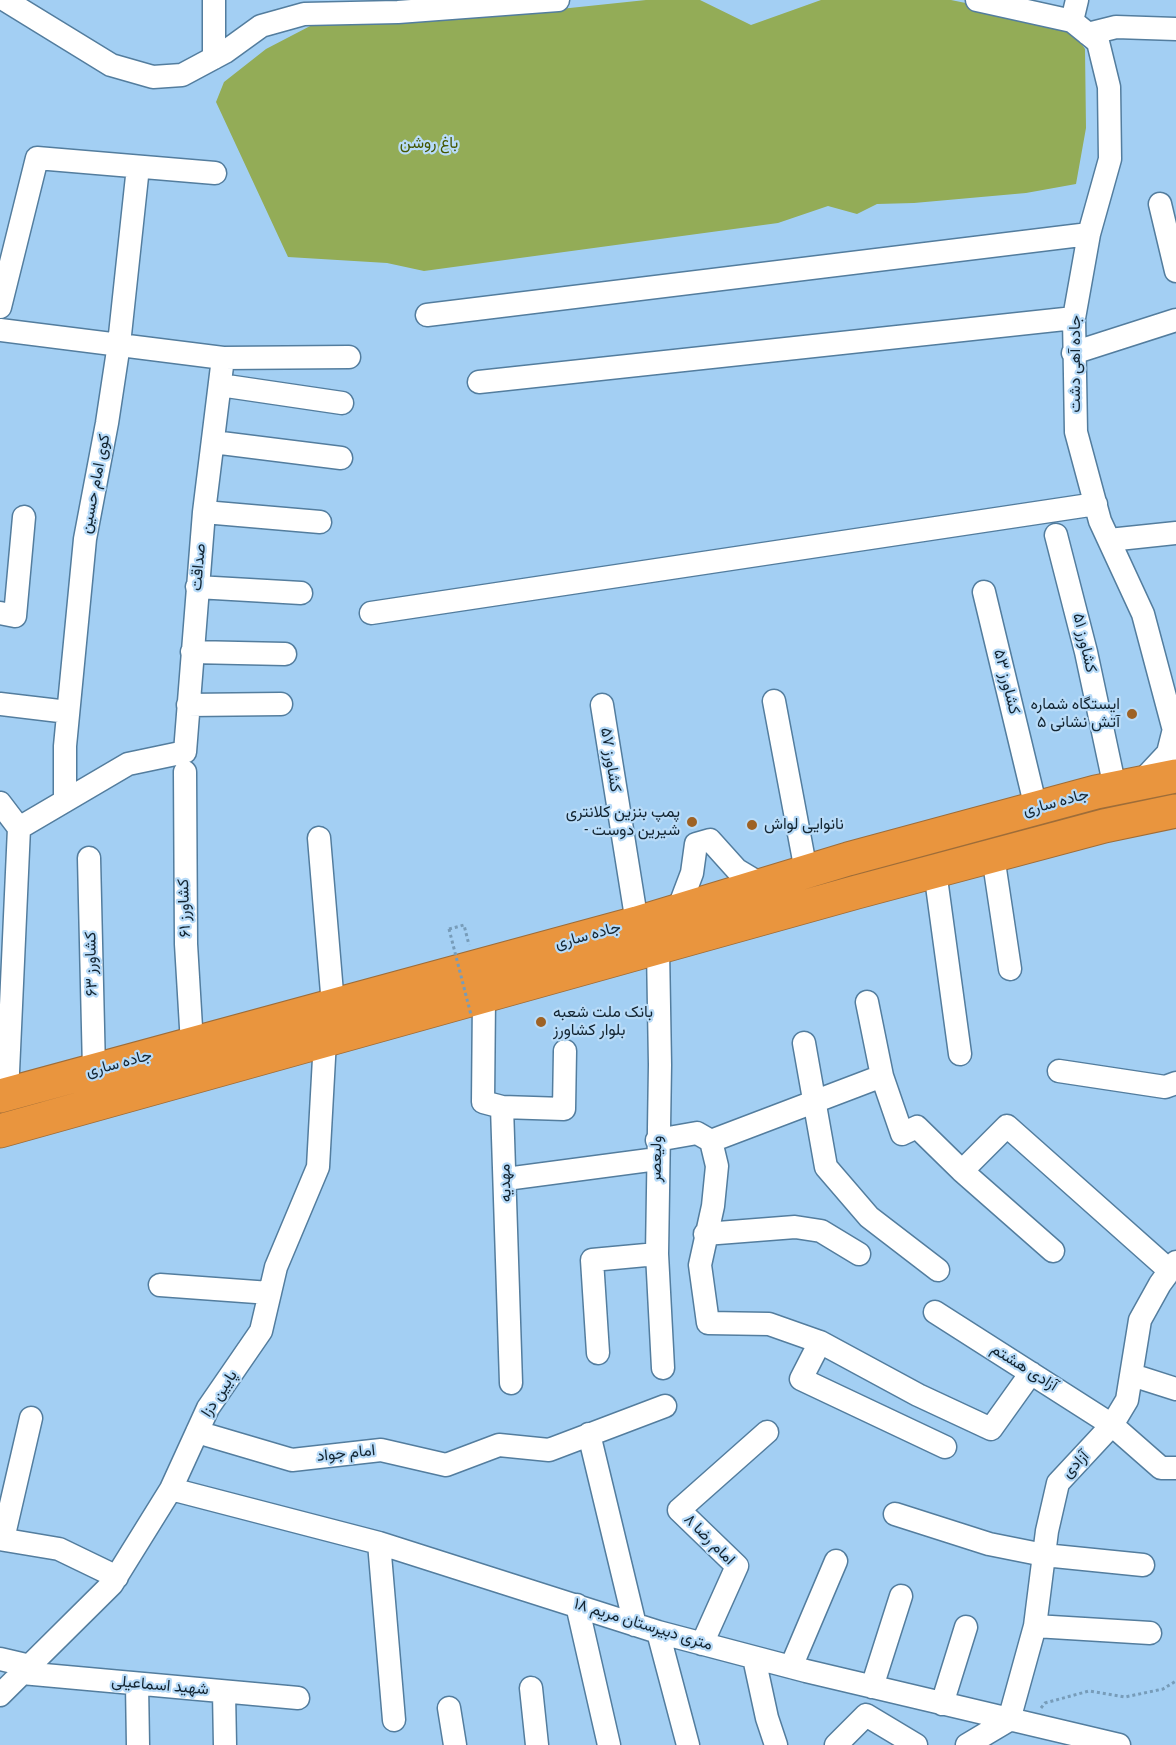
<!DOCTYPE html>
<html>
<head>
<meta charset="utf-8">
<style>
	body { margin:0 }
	canvas { display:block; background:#a3cff3 }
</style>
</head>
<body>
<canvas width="1176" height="1745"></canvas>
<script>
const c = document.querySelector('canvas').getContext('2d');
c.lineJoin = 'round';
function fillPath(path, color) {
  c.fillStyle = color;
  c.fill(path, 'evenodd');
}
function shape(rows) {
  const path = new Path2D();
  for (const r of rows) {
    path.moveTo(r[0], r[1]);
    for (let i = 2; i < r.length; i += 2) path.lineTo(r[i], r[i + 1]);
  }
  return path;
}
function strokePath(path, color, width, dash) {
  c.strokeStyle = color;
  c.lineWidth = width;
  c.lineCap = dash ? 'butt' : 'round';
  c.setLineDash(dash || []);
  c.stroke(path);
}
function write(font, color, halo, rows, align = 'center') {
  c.font = font + ' "Roboto Condensed",Vazirmatn,sans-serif';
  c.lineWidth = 4.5;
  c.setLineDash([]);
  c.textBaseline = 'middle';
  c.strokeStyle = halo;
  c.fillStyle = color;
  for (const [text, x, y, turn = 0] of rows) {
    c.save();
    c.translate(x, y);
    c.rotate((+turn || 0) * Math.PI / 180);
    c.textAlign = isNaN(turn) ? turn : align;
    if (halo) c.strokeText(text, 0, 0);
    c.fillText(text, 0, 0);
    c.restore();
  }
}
fillPath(shape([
	[646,0,700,0,751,25,821,0,951,0,1068,24,1085,49,1086,128,1076,184,1026,193,914,203,877,204,857,214,828,206,778,223,424,271,387,263,288,257,216,102,224,82,266,49,314,24,503,15]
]), '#93ac57');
const minor = shape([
	[5,0,111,65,153,77,182,75,225,52,261,26,304,14,398,12,558,0],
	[977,0,1072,21,1098,42,1109,87,1110,159,1089,234,1074,318,1076,432,1100,521,1143,614,1176,738],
	[1072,21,1077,0],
	[1088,34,1116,27,1176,29],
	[214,58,214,0],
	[1160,204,1176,271],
	[0,307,37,158,215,173],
	[427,315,1089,234],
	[0,330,223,358,204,512,185,752,128,764,19,828,7,1094],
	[1073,353,1176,320],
	[223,358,349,357],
	[479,382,1074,318],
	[220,385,342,403],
	[213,442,341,458],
	[204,512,320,522],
	[1056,535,1086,652,1115,788],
	[1109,540,1176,533],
	[197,587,301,593],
	[984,592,1036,808],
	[0,613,15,616,24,517],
	[371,613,1096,504],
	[192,652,285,654],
	[774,701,806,871],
	[0,704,68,712],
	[188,705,281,704],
	[602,705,637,923],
	[185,772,186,944,192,1044],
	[1140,783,1168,753,1173,733],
	[65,801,65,746,85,539,107,423,119,344,138,167],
	[0,803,19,828],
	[319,838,333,1005],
	[993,856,1010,969],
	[89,858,94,1070],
	[935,871,960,1054],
	[678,910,692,873,696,844,710,840,737,870,762,885],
	[658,949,660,1065,657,1254,663,1368],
	[484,998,483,1102,502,1107,511,1383],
	[867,1002,882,1076],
	[804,1043,826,1167,869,1217,938,1270],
	[1059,1071,1165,1087,1176,1083],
	[502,1107,564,1109,565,1051],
	[657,1140,697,1133,711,1141,882,1076,902,1134,917,1127,962,1171,1007,1126,1170,1271],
	[711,1141,717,1166,713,1206,700,1265,708,1323,769,1324,820,1342,918,1395,991,1429,1031,1373],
	[962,1171,1053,1251],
	[506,1179,657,1159],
	[705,1234,795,1227,821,1231,859,1254],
	[160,1285,270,1293],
	[935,1312,1112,1425,1161,1468,1176,1468],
	[820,1342,801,1379,945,1447],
	[598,1353,592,1260,657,1254],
	[1132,1375,1176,1389],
	[197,1432,292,1460,381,1450,446,1465,499,1445,549,1450,665,1406],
	[589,1434,635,1625],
	[171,1489,379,1543,658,1632,806,1671,1119,1745],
	[895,1514,989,1544,1044,1555,1143,1565],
	[0,1539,59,1549,117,1577],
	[3,1539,31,1418],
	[379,1543,394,1720],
	[577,1605,609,1745],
	[1035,1626,1150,1633],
	[658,1632,688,1745],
	[702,1644,737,1566,679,1510,767,1432],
	[754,1658,767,1718,776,1745],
	[0,1659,30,1666],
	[791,1667,836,1561],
	[22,1673,298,1698],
	[137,1684,138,1745],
	[872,1687,901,1596],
	[531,1688,537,1745],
	[224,1692,225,1745],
	[0,1695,112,1584,171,1489,208,1408,261,1331,276,1267,318,1167,325,1040],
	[942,1704,966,1627],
	[449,1708,455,1745],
	[836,1745,866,1715,916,1745],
	[967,1745,1009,1720,1035,1626,1047,1531,1058,1483,1112,1425,1127,1400,1140,1320,1160,1284,1176,1262]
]);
const highway = shape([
	[0,1096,637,923,848,859,1096,792,1176,776],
	[0,1131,857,892,1104,826,1176,811]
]);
strokePath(minor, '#537d9e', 25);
strokePath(highway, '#9e6d39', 35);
strokePath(shape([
	[449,929,464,925,469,945],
	[1041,1708,1045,1703,1089,1691,1125,1697,1163,1689,1176,1681]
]), '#779cb9', 3, [3, 3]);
strokePath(minor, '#fff', 22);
strokePath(highway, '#e9953e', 33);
strokePath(shape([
	[449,929,471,1015]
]), '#779cb9', 3, [3, 3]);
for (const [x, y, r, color] of [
	[1132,714,6,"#9e6224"],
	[692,822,6,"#9e6224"],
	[752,825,6,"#9e6224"],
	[541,1022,6,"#9e6224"]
]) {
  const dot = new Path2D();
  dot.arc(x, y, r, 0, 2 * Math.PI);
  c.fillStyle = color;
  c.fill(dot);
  strokePath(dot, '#b8dbf8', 2);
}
write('16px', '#455702', '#b8dbf8', [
	["باغ روشن",429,144]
]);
write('16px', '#122431', '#b8dbf8', [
	["جاده آهی دشت",1076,364,-90],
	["کوی امام حسین",96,484,-79],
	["صداقت",199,567,-85],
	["کشاورز ۵۱",1084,643,77],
	["کشاورز ۵۳",1006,682,76],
	["کشاورز ۵۷",610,760,81],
	["جاده ساری",1056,803,-15],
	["کشاورز ۶۱",185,908,-92],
	["جاده ساری",588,936,-15],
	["کشاورز ۶۳",92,964,-91],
	["جاده ساری",119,1064,-15],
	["ولیعصر",657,1159,-89],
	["مهدیه",506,1183,-92],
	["آزادی هشتم",1024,1368,32],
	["پایین دزا",220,1394,-57],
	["امام جواد",346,1454,-6],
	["آزادی",1076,1465,-46],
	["امام رضا ۸",709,1540,45],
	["۱۸ متری دبیرستان مریم",643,1625,17],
	["شهید اسماعیلی",160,1686,5]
]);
write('16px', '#122431', '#b8dbf8', [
	["ایستگاه شماره",1120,705],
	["۵ آتش نشانی",1120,723],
	["پمپ بنزین کلانتری",680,813],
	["- شیرین دوست",680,831],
	["نانوایی لواش",764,825,"left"],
	["بانک ملت شعبه",553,1013,"left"],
	["بلوار کشاورز",553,1031,"left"]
], 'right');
</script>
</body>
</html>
